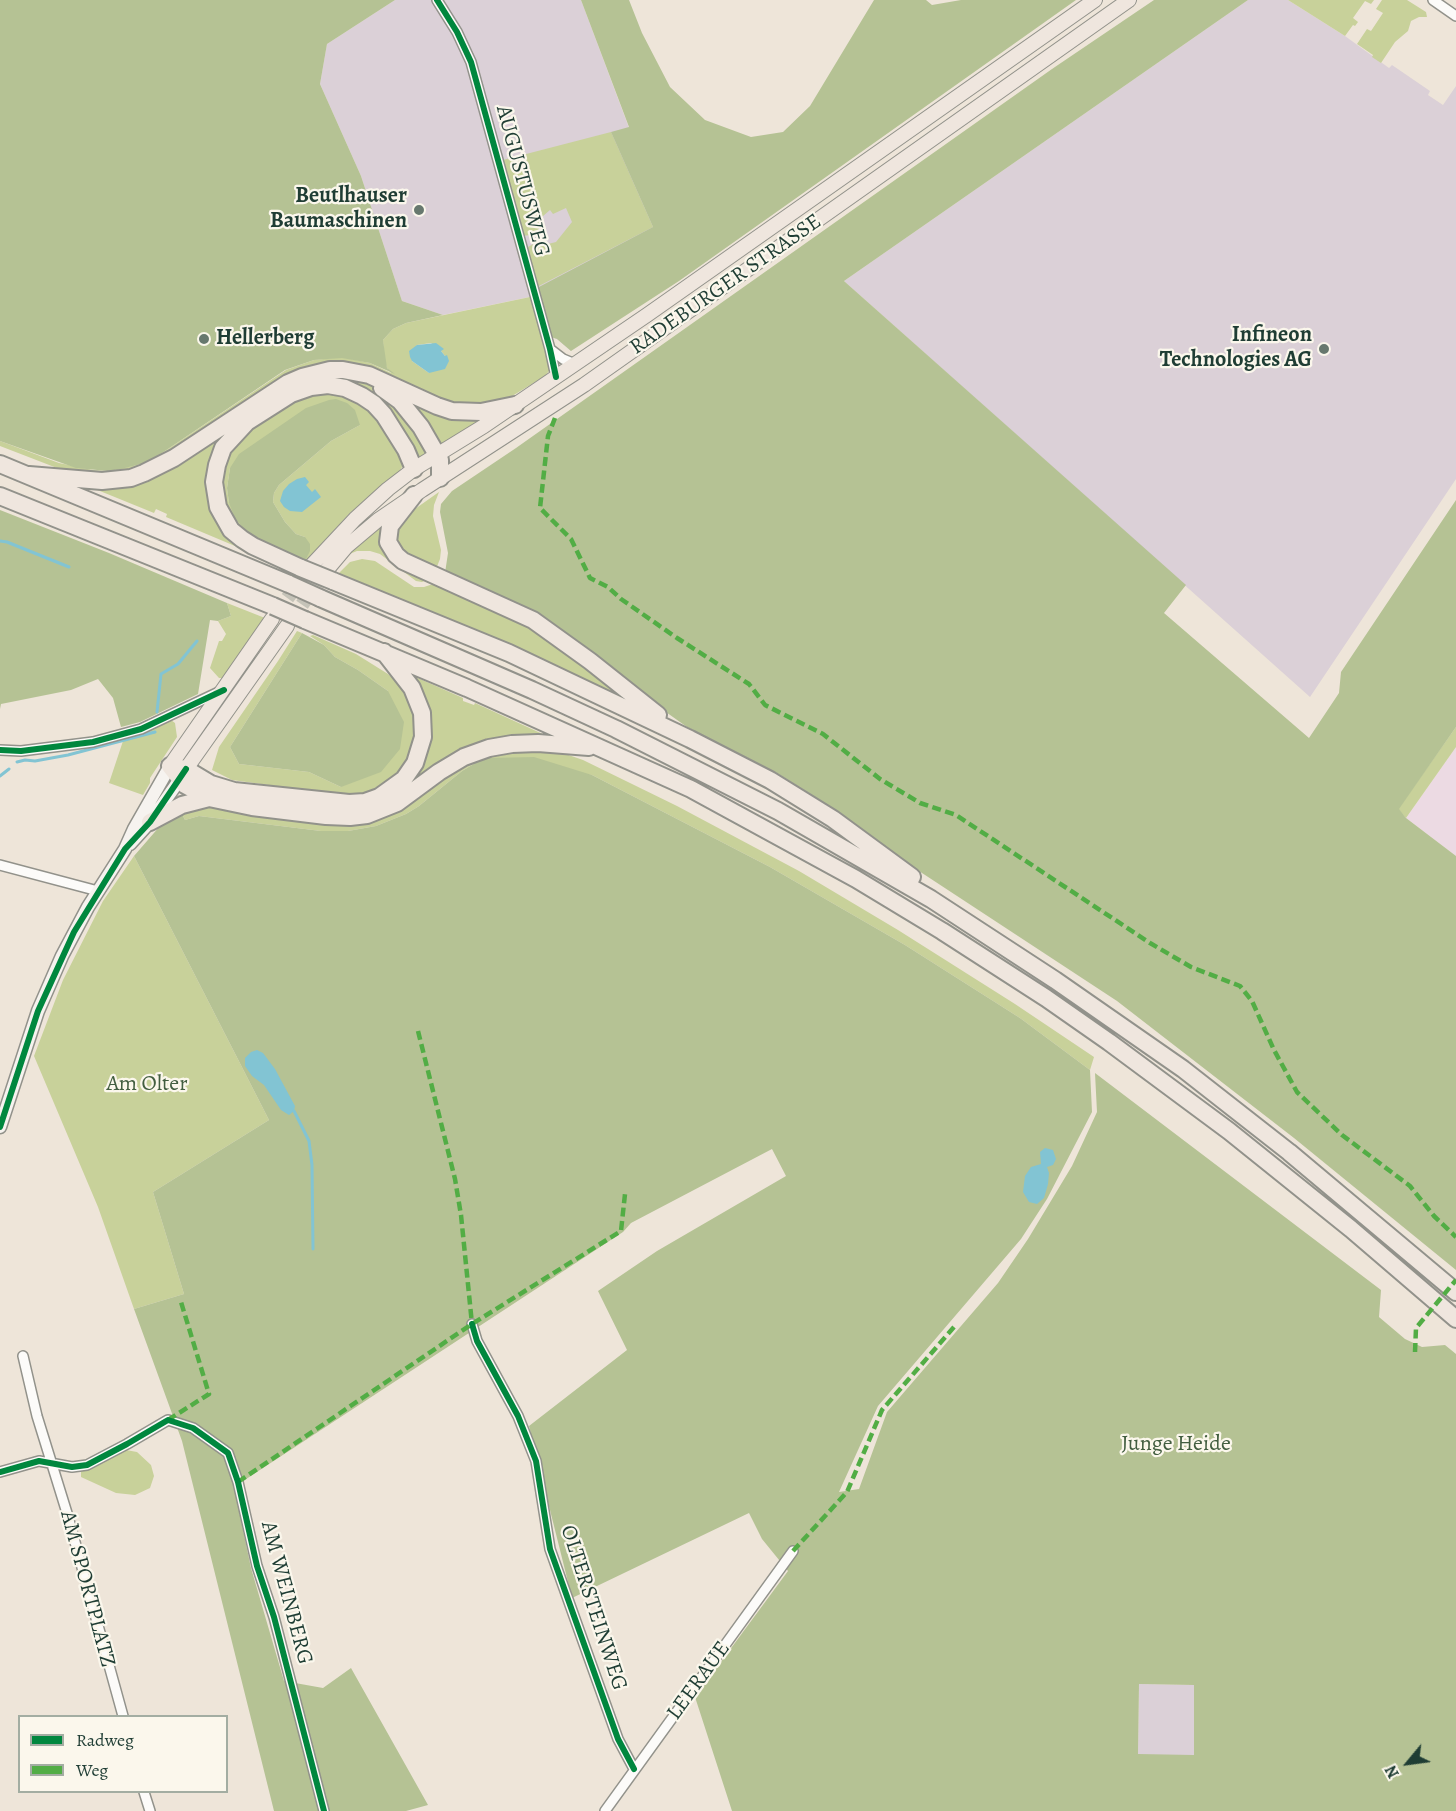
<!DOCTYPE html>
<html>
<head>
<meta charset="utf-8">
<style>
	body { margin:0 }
	#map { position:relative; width:1456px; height:1811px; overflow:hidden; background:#eee5d9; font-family:Alegreya,serif }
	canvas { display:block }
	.legend { position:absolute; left:18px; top:1715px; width:210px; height:78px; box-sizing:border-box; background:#fbf7ec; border:2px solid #a3ada2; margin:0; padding:8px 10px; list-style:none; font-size:18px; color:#1f3d34 }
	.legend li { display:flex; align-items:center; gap:12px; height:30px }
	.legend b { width:30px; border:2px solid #a3ada2 }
	.north { position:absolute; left:1378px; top:1733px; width:60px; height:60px; -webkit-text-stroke:4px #fbf7ec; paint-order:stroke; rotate:241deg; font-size:16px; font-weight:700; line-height:24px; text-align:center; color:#1f3d34 }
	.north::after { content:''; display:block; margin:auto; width:21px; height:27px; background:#1f3d34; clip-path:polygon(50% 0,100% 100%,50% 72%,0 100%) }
</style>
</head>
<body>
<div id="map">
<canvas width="1456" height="1811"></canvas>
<ul class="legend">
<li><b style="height:8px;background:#00873e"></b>Radweg</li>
<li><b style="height:8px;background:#52ad45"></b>Weg</li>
</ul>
<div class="north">N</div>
</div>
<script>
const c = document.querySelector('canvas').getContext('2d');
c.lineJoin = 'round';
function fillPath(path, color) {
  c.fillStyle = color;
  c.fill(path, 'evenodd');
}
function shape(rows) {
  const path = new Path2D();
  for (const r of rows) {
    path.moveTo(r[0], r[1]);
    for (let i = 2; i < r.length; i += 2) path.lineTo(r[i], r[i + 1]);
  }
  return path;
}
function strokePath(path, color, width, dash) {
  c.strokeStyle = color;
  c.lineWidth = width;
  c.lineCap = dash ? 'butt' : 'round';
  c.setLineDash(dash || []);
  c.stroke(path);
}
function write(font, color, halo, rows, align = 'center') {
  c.font = font + ' Alegreya,serif';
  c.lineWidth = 4.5;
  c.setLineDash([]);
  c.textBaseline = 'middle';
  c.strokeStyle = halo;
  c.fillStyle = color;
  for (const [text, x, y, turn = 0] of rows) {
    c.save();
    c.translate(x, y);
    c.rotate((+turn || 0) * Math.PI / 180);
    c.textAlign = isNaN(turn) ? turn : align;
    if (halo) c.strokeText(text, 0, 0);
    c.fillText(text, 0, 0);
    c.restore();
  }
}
fillPath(shape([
	[1456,747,1456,856,1406,818]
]), '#ecdae3');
fillPath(shape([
	[395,0,581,0,629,128,612,133,653,227,571,351,557,339,551,337,539,295,443,315,402,301,361,176,320,84,327,44],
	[1248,0,1288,0,1345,36,1389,68,1392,65,1430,91,1428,95,1443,105,1456,86,1456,479,1310,697,844,281],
	[1139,1684,1195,1685,1194,1756,1138,1755]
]), '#dbd0d7');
fillPath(shape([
	[1288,0,1374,0,1371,4,1365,1,1353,18,1358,22,1355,26,1353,25,1345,36],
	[1382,0,1407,0,1426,12,1427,17,1419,17,1411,21,1408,31,1395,42,1381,63,1372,57,1373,55,1357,44,1367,29,1371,31,1383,13,1376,9],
	[611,132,653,227,537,287,526,248,539,241,548,244,556,242,572,222,566,208,553,214,550,210,543,216,537,234,523,236,503,160],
	[530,297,550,363,549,371,545,376,504,401,465,409,348,365,164,457,123,473,83,474,57,468,0,446,0,441,59,463,93,470,108,471,141,464,159,455,286,370,314,360,342,357,370,363,391,373,387,368,384,359,383,340,393,329,406,323],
	[431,343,441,351,445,356,429,373,412,361,417,345],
	[325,376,360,378,388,394,431,451,417,462,392,418],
	[328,390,359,399,388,430,404,464,397,475,350,513,304,563,305,537,296,534,285,522,273,502,274,493,279,485,331,441,360,425,230,468,227,488,229,503,264,543,257,544,229,517,220,490,225,458,241,434,291,400],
	[402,396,493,413,440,448],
	[248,416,210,483,254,554,166,517,167,514,156,509,154,513,95,489],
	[446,487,439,492,434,505,433,516,441,550,440,559,436,569,402,551,397,543,395,533,405,516],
	[387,522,384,540,431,578,422,582,416,581,380,554,370,551,357,551,347,555],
	[362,559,375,561,414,587,424,587,439,582,552,637,626,699,528,653,336,576,350,562],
	[227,603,265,618,224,678,219,678,210,668,219,641,222,641,226,634,218,621,231,616],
	[297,631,302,633,230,747,239,764,309,772,341,787,388,691,358,670,335,657,324,645,310,636,313,635,356,654,388,674,398,683,409,701,414,716,414,741,408,758,400,770,388,780,367,793,356,795,342,795,232,780,212,770,219,747,278,661],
	[411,675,463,698,463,701,474,705,475,703,547,736,524,737,395,793,419,767],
	[171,720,175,723,177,737,150,778,150,783,143,795,109,783,124,738,143,733],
	[1456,727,1456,747,1406,818,1398,809],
	[501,751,557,751,583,760,677,806,799,871,898,930,1015,1004,1094,1057,1090,1070,1020,1018,905,945,770,867,592,775,477,762,462,771,419,806,406,814,376,826,348,831,321,831,199,816,185,820,182,814,204,806,328,822,459,766],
	[134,856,269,1120,153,1192,184,1294,134,1309,98,1207,34,1056,63,980,103,901],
	[126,1450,137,1452,151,1465,154,1476,150,1488,135,1495,116,1493,81,1477,81,1471]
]), '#c8d19a');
fillPath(shape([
	[0,0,395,0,327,44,320,84,361,176,402,301,443,315,406,323,393,329,383,340,387,368,395,374,370,363,342,358,314,360,285,370,159,455,141,464,121,469,108,471,76,468,0,441],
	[581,0,629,0,642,33,670,87,705,120,751,137,783,132,810,106,874,0,926,0,932,5,961,0,1076,0,679,281,571,351,557,339,551,337,537,288,653,227,611,132,629,127],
	[1154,0,1248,0,844,281,1186,585,1164,613,1309,738,1339,693,1341,672,1456,500,1456,727,1399,809,1406,818,1456,856,1456,1270,1294,1138,1117,1001,922,873,839,812,777,773,687,727,642,695,445,573,448,553,440,512,441,504,452,491,516,448,1052,69],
	[336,399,347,403,355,410,360,425,331,441,279,485,274,493,273,502,285,522,296,534,305,537,310,544,310,551,304,563,264,543,245,530,235,518,229,503,227,488,230,468,239,454,306,408,329,400],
	[0,510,109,553,227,603,231,616,218,621,210,620,198,694,140,722,121,727,113,698,98,679,71,690,1,704,0,709],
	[302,633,324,645,335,657,358,670,388,691,404,722,400,749,381,772,341,787,309,772,239,764,230,747],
	[534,757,592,775,770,867,905,945,1020,1018,1090,1070,1092,1112,1047,1199,1021,1239,878,1406,839,1492,859,1489,887,1412,998,1283,1028,1239,1072,1166,1097,1112,1095,1073,1381,1290,1379,1317,1405,1339,1422,1347,1445,1345,1456,1354,1456,1811,732,1811,695,1697,788,1571,762,1539,749,1513,572,1598,529,1426,627,1350,598,1291,657,1251,786,1176,772,1149,631,1223,623,1232,234,1487,251,1568,284,1681,323,1688,351,1668,428,1805,406,1811,274,1811,182,1441,134,1309,184,1294,153,1192,269,1120,134,856,160,826,182,814,185,820,199,816,321,831,348,831,376,826,406,814,419,806,462,771,477,762,489,758],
	[1139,1684,1194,1685,1194,1755,1138,1754]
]), '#b5c294');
fillPath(shape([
	[436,343,444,349,441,351,445,356,447,355,449,361,445,369,429,373,412,361,410,357,409,351,417,345],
	[305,477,309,482,306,485,312,492,315,489,321,497,302,512,290,511,284,507,280,501,283,491,289,484,297,479],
	[257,1050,263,1053,275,1069,295,1106,294,1111,289,1115,281,1110,264,1085,252,1076,245,1066,245,1058,251,1052],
	[1045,1148,1053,1150,1056,1159,1053,1165,1047,1167,1049,1173,1048,1184,1044,1198,1037,1204,1029,1202,1023,1192,1025,1176,1031,1167,1041,1164,1040,1152]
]), '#82c4d3');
strokePath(shape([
	[0,541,7,542,69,567],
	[157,712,161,674,178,664,197,641],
	[17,762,25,760,35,761,68,755,155,732],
	[0,776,9,769],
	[294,1111,309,1141,312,1165,313,1249]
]), '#82c4d3', 3);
strokePath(shape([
	[275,615,311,566],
	[290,622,325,572]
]), '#c5c3b8', 14, [14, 7]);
const street = shape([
	[437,0,457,32,471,62,550,349,556,377],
	[1433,0,1456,16],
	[550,349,563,359,575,364],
	[0,750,21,751,93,742,141,729,221,691],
	[0,865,98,891],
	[472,1324,477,1341,518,1416,536,1461,550,1549,618,1739,634,1769],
	[23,1356,37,1416,67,1513,123,1716],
	[0,1472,39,1461,72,1467,87,1465,127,1444,168,1420,193,1428,228,1453,238,1482,257,1566,274,1617,324,1811],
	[144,1792,150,1811],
	[605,1811,793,1551]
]);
const secondary = shape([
	[130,844,150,822,185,772],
	[0,1127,38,1011,62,956,88,907,125,849,134,829,170,766]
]);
const primary = shape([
	[311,566,355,519,388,489,414,469,484,426,647,315,1095,0],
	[325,572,346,547,378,520,422,490,584,385,1129,0],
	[170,766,272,619],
	[186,769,287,626]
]);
const highway = shape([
	[382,388,400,401,421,427,440,460,440,478],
	[0,464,289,584],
	[29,475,102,481,131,478,144,473,174,458,288,383,302,377,330,370,343,370,369,375,437,406,452,411,481,412,515,405],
	[414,495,390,526,388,542,396,555,403,561,533,620,590,661,658,715],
	[0,496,273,606],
	[301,568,253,546,242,539,231,530,218,507,214,482,217,465,223,448,247,422,291,394,311,387,328,385,345,388,362,396,374,404,384,415,406,450,414,469],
	[333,581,509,653,690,739,770,780,833,819,912,877],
	[320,598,532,690,616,729,778,811,931,899,1055,980,1183,1069,1289,1152,1456,1292],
	[305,620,467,688,691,789,856,879,942,931,1046,998,1109,1042,1229,1131,1351,1229,1456,1319],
	[170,766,185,785,209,798,252,807,326,816,350,817,367,815,397,803,439,772,464,757,489,748,512,744,538,743,589,747],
	[170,766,186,769,211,784,234,791,349,803,365,802,379,797,404,779,415,763,423,737,422,713,412,688,384,652],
	[150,822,182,805,209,798]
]);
strokePath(street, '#92928b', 12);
strokePath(secondary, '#92928b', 15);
strokePath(primary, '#92928b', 16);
strokePath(highway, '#92928b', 20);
strokePath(street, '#fcfbf9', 9);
strokePath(secondary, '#f6f3ef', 12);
strokePath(primary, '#efe6de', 14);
strokePath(highway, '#efe6de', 16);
const highwayBridge = shape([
	[301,568,333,581],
	[289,584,320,598],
	[273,606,305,620]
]);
strokePath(highwayBridge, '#92928b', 20, []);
strokePath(highwayBridge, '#efe6de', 16);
strokePath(shape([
	[555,418,548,436,540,508,571,539,590,578,608,587,621,599,677,638,749,684,765,705,823,734,880,779,920,803,956,815,1150,943,1191,967,1240,986,1252,1001,1274,1050,1297,1092,1342,1135,1410,1186,1434,1216,1456,1237],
	[418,1031,455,1179,461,1215,472,1324],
	[1415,1352,1416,1328,1456,1280],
	[168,1420,209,1394,181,1302],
	[238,1482,472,1324,621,1231,625,1194],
	[793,1551,847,1492,882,1410,954,1327]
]), '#52ad45', 4.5, [9, 4.5]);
strokePath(shape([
	[437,0,457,32,471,62,550,349,556,377],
	[0,750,21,751,93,742,141,729,224,690],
	[0,1127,38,1011,74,932,125,849,150,822,186,769],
	[472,1324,477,1341,518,1416,536,1461,550,1549,618,1739,634,1769],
	[0,1472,39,1461,72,1467,87,1465,127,1444,168,1420,193,1428,228,1453,238,1482,257,1566,274,1617,324,1811]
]), '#00873e', 6);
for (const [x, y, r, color] of [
	[419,210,6,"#67786e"],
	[204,339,6,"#67786e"],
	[1324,349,6,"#67786e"]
]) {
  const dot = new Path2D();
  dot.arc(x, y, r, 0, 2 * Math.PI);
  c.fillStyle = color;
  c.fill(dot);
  strokePath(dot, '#fbf7ec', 2);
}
write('22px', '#1f3d34', '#fbf7ec', [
	["AUGUSTUSWEG",522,181,75],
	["RADEBURGER STRASSE",726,285,-35],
	["AM SPORTPLATZ",87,1589,75],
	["AM WEINBERG",286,1593,75],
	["OLTERSTEINWEG",593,1608,72],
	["LEERAUE",699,1681,-54]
]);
write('bold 22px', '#1f3d34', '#fbf7ec', [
	["Beutlhauser",407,197],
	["Baumaschinen",407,222],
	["Infineon",1312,336],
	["Technologies AG",1312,361],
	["Hellerberg",216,339,"left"]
], 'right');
write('22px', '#425e40', '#fbf7ec', [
	["Am Olter",147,1085],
	["Junge Heide",1176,1445]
]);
</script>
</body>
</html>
